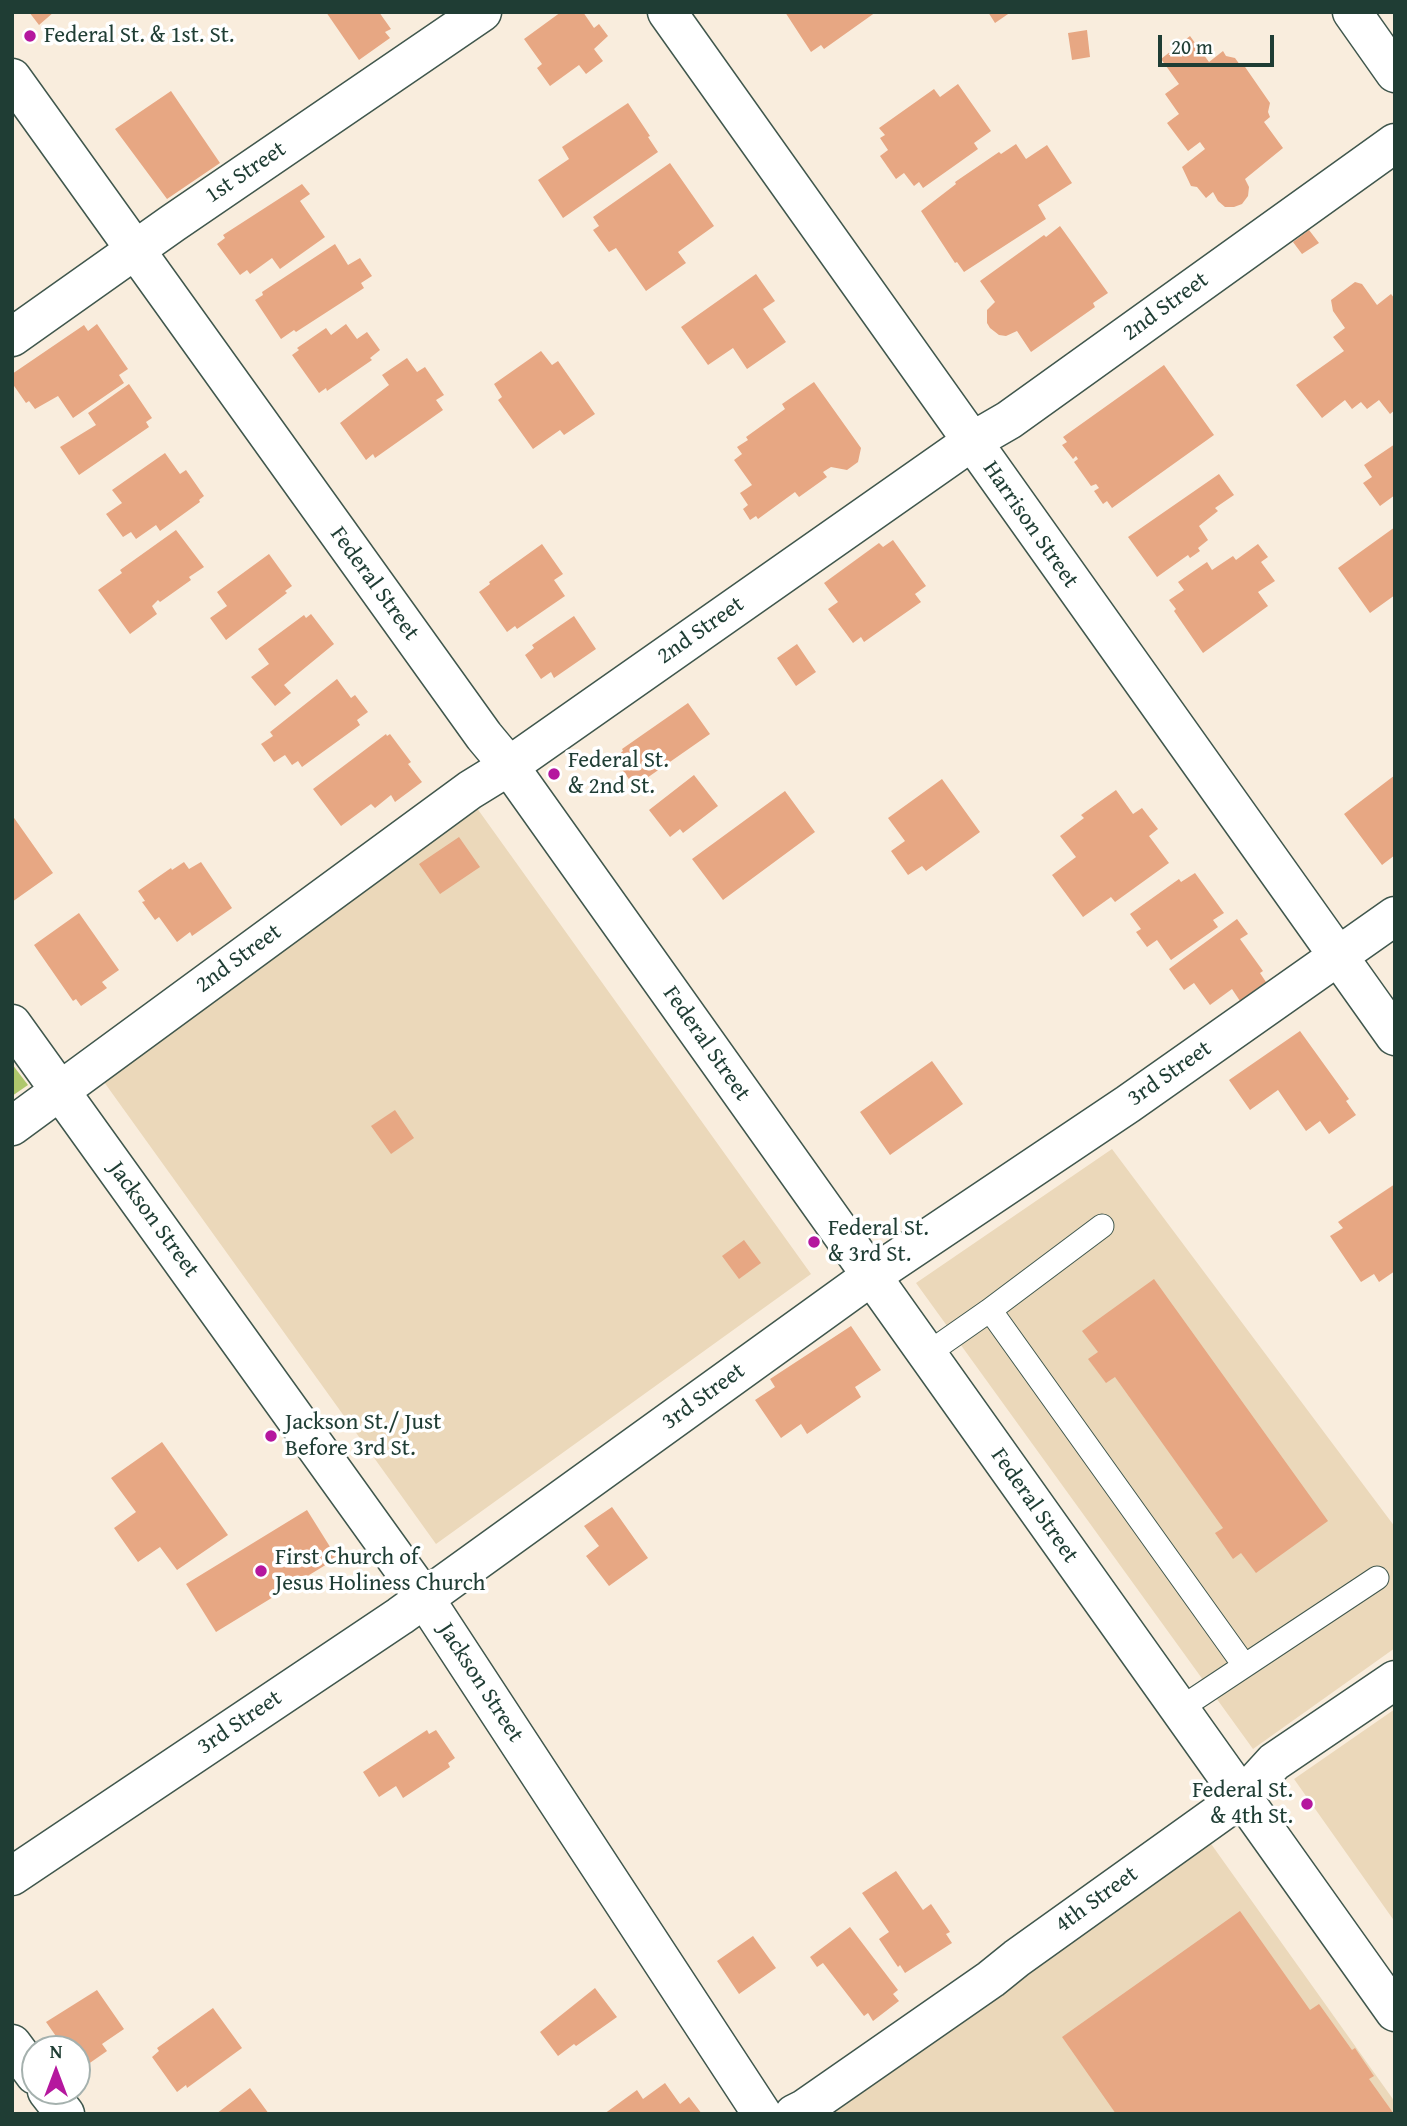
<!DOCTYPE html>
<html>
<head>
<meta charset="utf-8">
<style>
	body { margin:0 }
	#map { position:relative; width:1407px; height:2126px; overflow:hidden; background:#f9eddd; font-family:"Gentium Book Plus",serif }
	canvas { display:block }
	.frame { position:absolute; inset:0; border:14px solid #1f3d34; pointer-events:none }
	.north { position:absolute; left:21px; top:2035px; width:70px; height:70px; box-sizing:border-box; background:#fff; border:2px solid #a5b1ae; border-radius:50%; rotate:0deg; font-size:19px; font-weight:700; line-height:28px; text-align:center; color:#1f3d34 }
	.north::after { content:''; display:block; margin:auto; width:24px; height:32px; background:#b5179e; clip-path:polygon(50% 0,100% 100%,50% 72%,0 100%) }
	.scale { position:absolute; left:1158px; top:35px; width:116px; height:32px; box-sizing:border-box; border:4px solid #1f3d34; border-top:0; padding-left:9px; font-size:21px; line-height:24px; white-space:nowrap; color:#1f3d34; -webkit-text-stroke:5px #fff; paint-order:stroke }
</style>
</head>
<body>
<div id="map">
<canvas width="1407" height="2126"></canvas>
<div class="frame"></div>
<div class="north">N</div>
<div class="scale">20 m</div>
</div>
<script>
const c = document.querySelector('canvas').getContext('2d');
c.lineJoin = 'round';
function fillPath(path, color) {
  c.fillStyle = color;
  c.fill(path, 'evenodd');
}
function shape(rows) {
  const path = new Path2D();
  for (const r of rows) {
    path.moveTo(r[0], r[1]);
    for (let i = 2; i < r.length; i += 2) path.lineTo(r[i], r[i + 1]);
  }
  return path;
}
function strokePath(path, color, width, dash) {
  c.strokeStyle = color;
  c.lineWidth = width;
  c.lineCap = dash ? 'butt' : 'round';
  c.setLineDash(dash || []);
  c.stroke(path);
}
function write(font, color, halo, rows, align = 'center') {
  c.font = font + ' "Gentium Book Plus",serif';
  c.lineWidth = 7;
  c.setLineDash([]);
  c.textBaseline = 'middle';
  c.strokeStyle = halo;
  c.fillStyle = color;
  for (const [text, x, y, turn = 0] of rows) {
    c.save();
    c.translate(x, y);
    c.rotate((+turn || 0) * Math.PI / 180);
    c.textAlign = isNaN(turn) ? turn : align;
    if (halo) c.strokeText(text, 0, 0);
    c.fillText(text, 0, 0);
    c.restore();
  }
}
fillPath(shape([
	[474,804,811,1274,436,1544,99,1075],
	[1112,1149,1395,1527,1395,1648,1253,1749,916,1283],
	[1395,1709,1395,1922,1294,1779],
	[1209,1841,1395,2102,1395,2114,837,2114,831,2106]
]), '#ebd8ba');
fillPath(shape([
	[12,1064,28,1085,12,1096]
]), '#aec76c');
fillPath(shape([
	[29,12,54,12,39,25],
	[326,12,379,12,391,29,385,32,390,38,359,60],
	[561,12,583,12,594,28,599,24,608,36,594,49,603,61,586,74,579,65,550,86,537,68,542,64,524,39],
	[785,12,876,12,824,49,821,45,811,52],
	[988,12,1011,12,995,23],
	[1087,30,1090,57,1072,60,1068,33],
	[1190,36,1209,62,1223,51,1226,56,1235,58,1240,65,1243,64,1270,103,1268,112,1270,117,1264,122,1283,148,1245,179,1249,187,1248,196,1242,204,1234,207,1225,207,1218,201,1213,192,1206,198,1197,187,1191,186,1182,167,1205,149,1200,142,1188,151,1167,123,1179,114,1165,94,1179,84,1161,59],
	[958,84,991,131,974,143,978,149,923,188,919,182,914,186,904,173,896,179,880,156,888,150,880,138,885,135,879,128,934,89,940,97],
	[171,91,220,163,167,199,115,129],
	[628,103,650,136,648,137,658,152,563,218,538,180,569,159,562,147],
	[1016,144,1026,159,1047,145,1072,183,1038,205,1046,219,964,272,957,262,955,263,921,211,956,184,955,182,999,152,1001,154],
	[670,163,714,226,678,252,686,263,646,291,616,248,609,252,593,230,599,226,593,217],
	[302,184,310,194,300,201,325,237,280,269,272,258,250,274,247,270,240,275,217,244,225,238,223,235],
	[1060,226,1108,293,1093,303,1095,307,1031,352,1017,331,1006,336,999,335,990,328,987,323,987,310,995,302,980,281,1044,235,1046,237],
	[1309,230,1319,243,1302,254,1293,242],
	[335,244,348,265,360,258,372,276,361,283,364,288,296,332,294,330,281,339,255,300,263,295,262,292],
	[756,274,775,301,763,309,786,342,747,369,733,348,708,365,681,327],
	[1355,282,1362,284,1377,305,1391,294,1395,299,1395,410,1390,414,1379,400,1367,409,1361,402,1352,409,1345,400,1322,418,1296,385,1344,351,1333,337,1345,328,1333,311,1331,300],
	[97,324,128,369,119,375,124,383,73,418,58,396,35,409,29,401,26,403,12,383,12,374,84,325,88,331],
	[346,324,357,339,367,332,380,350,370,358,372,360,327,391,326,388,319,393,292,355,299,350,297,348,326,328,331,335],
	[541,351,552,365,558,361,595,414,564,435,560,430,533,449,498,400,502,397,494,384],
	[407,358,417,372,425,367,444,395,436,400,443,410,375,458,373,454,366,460,340,423,389,385,382,375],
	[1164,365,1214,435,1112,508,1107,501,1103,504,1094,491,1099,488,1096,484,1091,486,1074,462,1078,459,1076,456,1073,459,1062,445,1067,442,1063,437],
	[814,382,861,448,858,462,847,470,831,467,823,472,827,477,799,497,795,492,758,519,756,516,750,520,743,509,748,505,740,493,752,485,734,460,742,454,737,447,748,440,746,437,785,409,782,404],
	[129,384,152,418,146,422,149,427,79,475,60,447,96,425,88,413],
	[1395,444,1395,495,1380,506,1363,483,1372,477,1364,465],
	[165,453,180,474,186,470,204,496,199,500,200,502,160,531,156,525,136,539,131,532,123,537,106,514,122,503,112,490],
	[1219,474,1234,495,1215,508,1218,511,1199,526,1208,540,1198,548,1200,551,1190,558,1188,555,1157,577,1128,537],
	[1395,527,1395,595,1370,613,1338,568],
	[176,530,204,567,189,577,191,580,160,602,158,600,152,606,157,614,130,634,98,590,122,573,120,570],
	[893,540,926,586,915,594,921,602,864,642,861,637,853,643,828,609,838,602,824,583,879,543,883,547],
	[542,544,563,574,554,580,565,596,517,629,515,626,507,632,479,592,490,584,489,582],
	[1258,544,1268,557,1261,562,1275,581,1258,592,1268,606,1203,653,1174,611,1176,609,1169,600,1184,590,1178,582,1207,562,1212,570,1233,556,1236,560],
	[269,554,292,586,285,591,287,593,226,640,210,618,227,606,217,592],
	[311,614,334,644,284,685,291,693,275,706,251,677,269,664,258,649,304,615,306,618],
	[574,616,596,649,554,678,551,672,541,679,525,655,534,648,532,645],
	[797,644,816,672,796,686,777,658],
	[337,679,351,698,355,695,368,712,357,720,360,725,302,767,298,761,292,765,285,755,274,762,261,744,273,736,270,732],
	[688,703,710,734,644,780,640,776,631,782,614,758,623,751,622,749],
	[386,734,387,736,390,734,411,762,408,764,422,782,395,802,391,795,375,808,371,804,341,826,313,789],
	[694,775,718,806,683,833,680,829,670,837,649,810],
	[1395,775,1395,855,1382,865,1344,814],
	[942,779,980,832,926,871,922,866,908,875,891,851,905,841,888,818],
	[1116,790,1133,814,1142,808,1158,829,1149,836,1169,863,1115,902,1111,897,1083,917,1052,875,1076,857,1060,836,1084,818,1081,815],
	[785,791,815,832,723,900,692,859],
	[12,815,53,873,12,902],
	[459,837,480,867,440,894,419,864],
	[184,862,189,869,201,862,232,908,192,936,190,932,177,942,159,917,155,920,142,902,145,901,138,891,171,868,172,870],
	[1195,873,1224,913,1213,920,1218,927,1171,960,1157,940,1147,947,1136,932,1141,929,1130,914,1179,879,1181,882],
	[79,913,119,970,102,982,107,988,81,1006,76,999,73,1001,34,945],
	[1237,919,1248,934,1240,939,1263,971,1260,973,1266,982,1240,1001,1232,989,1210,1005,1194,983,1184,990,1169,969],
	[1300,1031,1349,1099,1346,1101,1356,1115,1329,1134,1320,1121,1306,1131,1278,1090,1250,1110,1229,1080],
	[932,1061,963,1104,890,1155,860,1112],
	[395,1110,414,1138,391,1154,371,1126],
	[1395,1184,1395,1271,1379,1282,1374,1274,1361,1282,1330,1236,1343,1228,1338,1222],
	[744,1240,761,1263,739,1279,722,1256],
	[1154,1279,1328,1521,1256,1573,1241,1553,1233,1559,1215,1533,1223,1528,1115,1377,1106,1383,1088,1359,1098,1352,1082,1331],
	[851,1326,881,1370,855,1387,861,1397,807,1434,801,1424,781,1438,755,1400,775,1387,770,1379],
	[162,1442,228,1535,177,1570,160,1547,138,1562,114,1528,136,1512,111,1478],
	[612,1507,648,1558,609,1586,586,1556,599,1546,584,1526],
	[307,1510,337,1558,216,1632,186,1584],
	[427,1730,429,1734,436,1730,455,1758,448,1763,450,1767,403,1798,396,1786,379,1797,363,1772],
	[896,1871,923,1910,931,1904,950,1932,946,1934,952,1943,905,1973,900,1965,898,1967,879,1939,889,1932,862,1893],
	[1240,1911,1310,2010,1319,2004,1352,2050,1355,2048,1374,2076,1369,2079,1394,2114,1116,2114,1062,2037],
	[850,1927,898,1990,893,1994,899,2001,873,2021,868,2013,864,2016,823,1963,817,1967,810,1957],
	[753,1936,776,1968,739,1994,717,1961],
	[595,1988,617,2017,576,2046,574,2044,558,2056,540,2032],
	[97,1990,124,2029,102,2044,107,2051,84,2067,77,2057,77,2049,65,2049,46,2022],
	[213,2008,242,2048,187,2088,186,2085,177,2092,152,2057,159,2051,157,2048],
	[665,2083,680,2104,689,2097,702,2114,604,2114,637,2090,643,2099],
	[250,2088,269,2114,216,2114]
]), '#e7a783');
const lane = shape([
	[990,1310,1102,1226],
	[927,1354,990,1310,1244,1665],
	[1178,1710,1377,1578]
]);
const street = shape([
	[667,12,1395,1036],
	[1352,12,1395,73],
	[12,337,173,223,482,12],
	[12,1024,425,1599,762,2114],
	[12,1126,470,790,509,766,971,442,1009,420,1395,143],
	[12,1876,400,1616,870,1277,1128,1104,1395,916],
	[12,2044,35,2075],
	[47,2091,65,2114],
	[794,2114,804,2109,991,1979,1017,1958,1242,1797,1274,1762,1395,1680]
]);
const secondary = shape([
	[12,78,484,736,509,766,1395,2012]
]);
strokePath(lane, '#40574d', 25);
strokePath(street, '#40574d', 41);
strokePath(secondary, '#40574d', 41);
strokePath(lane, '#fff', 23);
strokePath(street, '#fff', 38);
strokePath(secondary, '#fff', 38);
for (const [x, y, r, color] of [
	[30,36,7,"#b5179e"],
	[554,774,7,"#b5179e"],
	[814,1242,7,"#b5179e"],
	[271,1436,7,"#b5179e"],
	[261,1571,7,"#b5179e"],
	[1307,1804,7,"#b5179e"]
]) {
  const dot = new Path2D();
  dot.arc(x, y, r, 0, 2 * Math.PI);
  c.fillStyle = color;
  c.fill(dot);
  strokePath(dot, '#fff', 2.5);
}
write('23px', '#1f3d34', '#fff', [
	["Federal St. & 1st. St.",44,36],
	["Federal St.",568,761],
	["& 2nd St.",568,787],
	["Federal St.",828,1229],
	["& 3rd St.",828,1255],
	["Jackson St./ Just",285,1423],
	["Before 3rd St.",285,1449],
	["First Church of",275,1558],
	["Jesus Holiness Church",275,1584],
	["Federal St.",1293,1791,"right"],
	["& 4th St.",1293,1817,"right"]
], 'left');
write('23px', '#1f3d34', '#fff', [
	["1st Street",246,173,-34],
	["2nd Street",1166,307,-36],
	["Harrison Street",1030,525,55],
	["Federal Street",374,584,54],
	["2nd Street",701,631,-35],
	["2nd Street",239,959,-36],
	["Federal Street",706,1044,55],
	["3rd Street",1170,1074,-35],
	["Jackson Street",153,1220,54],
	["3rd Street",704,1397,-36],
	["Federal Street",1034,1506,55],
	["Jackson Street",480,1683,57],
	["3rd Street",240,1723,-34],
	["4th Street",1097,1900,-36]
]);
</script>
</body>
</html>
